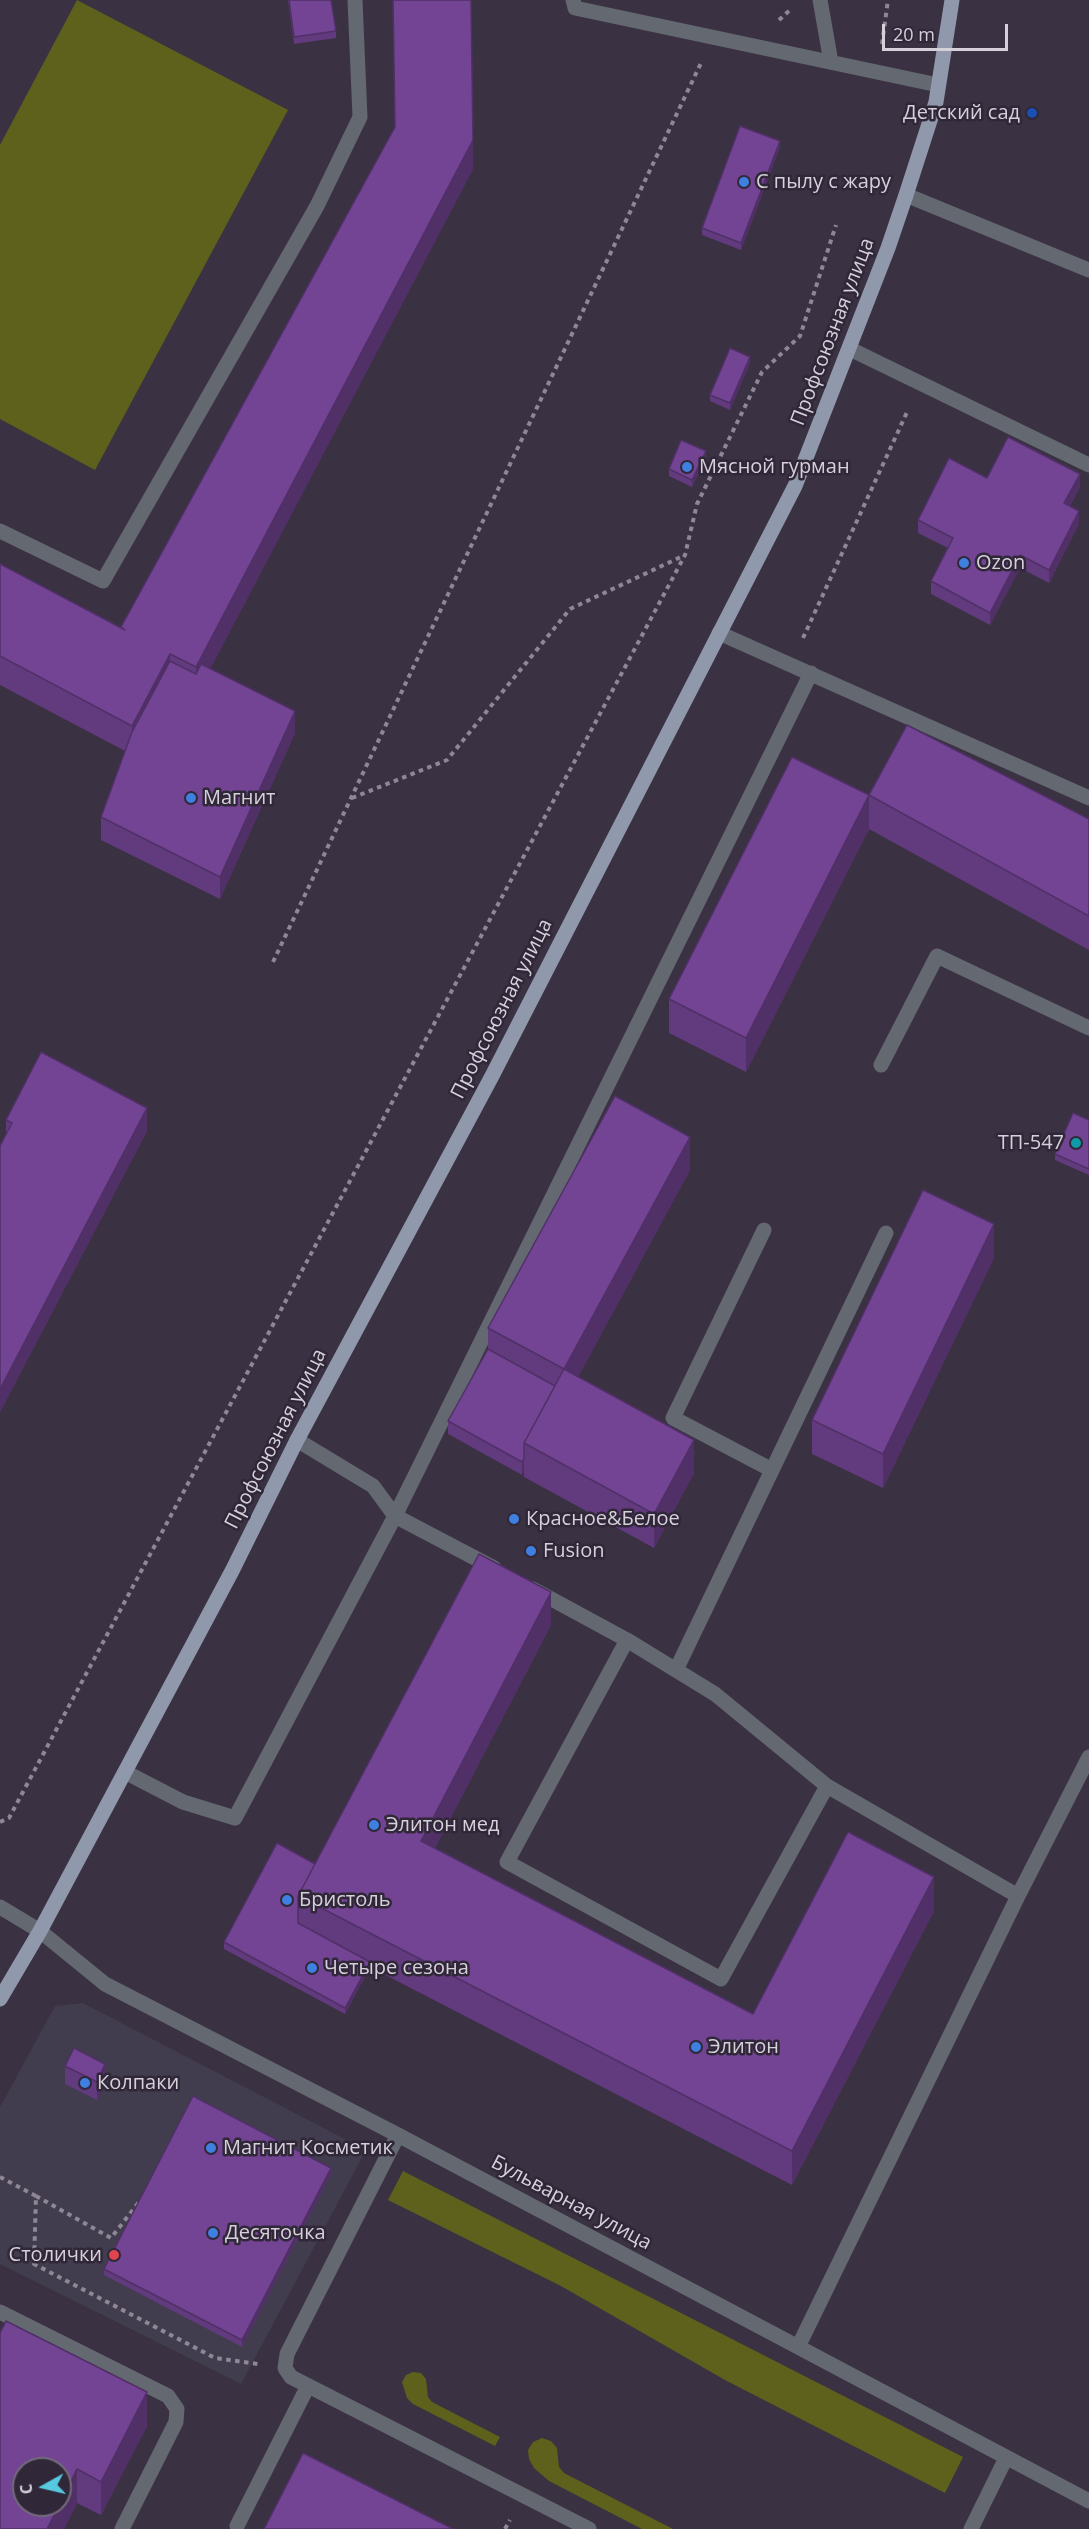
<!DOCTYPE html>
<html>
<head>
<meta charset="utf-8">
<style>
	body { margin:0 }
	#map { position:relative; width:1089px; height:2529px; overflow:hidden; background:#3a3142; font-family:"Open Sans",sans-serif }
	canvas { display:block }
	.north { position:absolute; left:12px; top:2457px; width:60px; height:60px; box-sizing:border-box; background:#302738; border:2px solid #726b79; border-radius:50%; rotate:262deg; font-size:16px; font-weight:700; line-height:24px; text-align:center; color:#d6d0db }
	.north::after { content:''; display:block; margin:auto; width:21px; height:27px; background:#56c9e1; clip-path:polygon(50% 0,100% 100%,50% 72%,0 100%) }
	.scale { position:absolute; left:882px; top:24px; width:126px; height:27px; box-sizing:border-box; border:3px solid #d6d0db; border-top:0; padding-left:8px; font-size:18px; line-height:21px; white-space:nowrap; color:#d6d0db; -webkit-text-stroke:4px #302738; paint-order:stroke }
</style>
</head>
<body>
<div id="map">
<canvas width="1089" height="2529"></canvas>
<div class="north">С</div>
<div class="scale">20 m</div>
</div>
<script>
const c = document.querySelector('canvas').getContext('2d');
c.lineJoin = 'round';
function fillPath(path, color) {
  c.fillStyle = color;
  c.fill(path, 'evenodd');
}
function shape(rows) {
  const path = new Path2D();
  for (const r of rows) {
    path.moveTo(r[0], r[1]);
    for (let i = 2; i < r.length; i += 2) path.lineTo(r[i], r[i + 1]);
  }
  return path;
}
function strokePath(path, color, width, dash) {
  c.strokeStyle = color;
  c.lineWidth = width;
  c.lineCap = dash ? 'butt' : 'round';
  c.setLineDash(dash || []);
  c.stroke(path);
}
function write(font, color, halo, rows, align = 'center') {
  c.font = font + ' "Open Sans",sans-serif';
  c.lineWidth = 5;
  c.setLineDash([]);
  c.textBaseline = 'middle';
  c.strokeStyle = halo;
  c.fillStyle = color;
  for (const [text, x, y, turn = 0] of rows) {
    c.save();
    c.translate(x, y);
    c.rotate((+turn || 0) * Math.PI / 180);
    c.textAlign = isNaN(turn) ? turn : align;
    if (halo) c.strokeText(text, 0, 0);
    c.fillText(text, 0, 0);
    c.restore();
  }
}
fillPath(shape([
	[83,2003,366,2150,241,2384,0,2264,0,2107,55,2006]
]), '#413d4e');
fillPath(shape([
	[77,0,288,110,95,470,0,419,0,145],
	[403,2171,963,2457,945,2493,725,2380,561,2286,388,2200],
	[413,2372,421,2373,426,2379,428,2397,432,2402,500,2437,495,2446,413,2404,407,2398,402,2382,406,2375],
	[542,2438,551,2441,557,2448,559,2467,564,2473,673,2529,642,2529,549,2481,534,2468,529,2459,528,2450,533,2442]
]), '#5e611b');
strokePath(shape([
	[779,20,791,9],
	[882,44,888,0],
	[803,638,908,410],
	[352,798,447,760,570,609,685,555],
	[273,962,701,63],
	[0,1822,9,1818,685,555,697,504,762,372,800,336,836,225],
	[0,2177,36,2196,34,2264,215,2358,258,2364],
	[36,2196,111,2238,139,2202],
	[505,2529,510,2520]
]), '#8f8795', 4, [4.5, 4.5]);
strokePath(shape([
	[573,0,575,8,938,85],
	[820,0,831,62],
	[906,195,1089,270],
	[850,349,1089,465],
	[0,531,103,581,317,206,360,117,355,0],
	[719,633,1089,798],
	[881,1065,937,956,1089,1028],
	[764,1230,673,1418,772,1470],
	[297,1440,373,1486,395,1516,494,1568],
	[533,1589,627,1640,507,1862,721,1979,827,1786,1018,1896],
	[627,1640,715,1694,827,1786],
	[676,1670,886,1233],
	[125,1772,183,1802,235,1818,395,1516,811,673],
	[0,1907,40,1931,105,1984,398,2135,1089,2501],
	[398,2135,287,2354,285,2368,291,2377,589,2529],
	[0,2312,168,2396,177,2409,176,2422,122,2529],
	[798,2347,1018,1896,1089,1757],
	[237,2526,308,2386],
	[971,2529,1006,2458]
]), '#636871', 15);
strokePath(shape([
	[0,1999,40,1931,232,1571,297,1440,492,1076,795,486,888,248,906,195,936,102,952,0]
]), '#9099ab', 15);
fillPath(shape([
	[288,0,331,0,336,31,336,38,294,44],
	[780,147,741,250,702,235,702,228],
	[473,169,210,669,295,733,220,899,101,840,101,817,125,751,0,685,0,564,121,628,121,627],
	[750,363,730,410,710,401,710,395],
	[706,458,692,487,669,476,669,469],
	[987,478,1080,487,1070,506,1079,524,1049,583,1020,568,990,625,931,594,931,581,948,548,918,533,918,520],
	[869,795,1089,819,1089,950,869,829,746,1072,669,1033,669,999],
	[6,1120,147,1131,0,1412,0,1146,6,1135],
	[1089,1120,1089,1175,1055,1160,1055,1154],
	[690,1170,578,1377,694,1473,654,1548,524,1477,524,1472,522,1475,448,1434,448,1421,488,1349,488,1328],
	[994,1258,883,1488,812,1454,812,1420],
	[551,1625,435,1848,753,2014,934,1911,792,2185,370,1967,345,2014,224,1949,224,1942,315,1864],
	[65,2066,105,2083,97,2100,65,2084],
	[331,2174,242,2347,104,2275,104,2269],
	[0,2333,147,2426,101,2515,77,2503,64,2529,0,2529]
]), '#623a7e');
fillPath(shape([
	[473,140,473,169,196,696,196,667],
	[780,141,780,147,741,250,741,243],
	[750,357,750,363,730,410,730,403],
	[706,451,706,458,692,487,692,480],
	[1080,474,1080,487,1064,516,1064,503],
	[1079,511,1079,524,1049,583,1049,570],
	[1020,555,1020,568,990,625,990,613],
	[170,654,170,683,132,755,132,726],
	[295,711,295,733,220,899,220,877],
	[869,795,869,829,746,1072,746,1038],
	[147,1108,147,1131,0,1412,0,1389],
	[690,1137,690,1170,564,1403,564,1369],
	[994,1224,994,1258,883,1488,883,1454],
	[694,1440,694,1473,654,1548,654,1514],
	[524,1459,524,1472,522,1475,522,1462],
	[551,1592,551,1625,421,1875,421,1841],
	[934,1877,934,1911,792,2185,792,2151],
	[370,1962,370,1968,345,2014,345,2008],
	[105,2064,105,2083,97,2100,97,2082],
	[331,2168,331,2174,242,2347,242,2340],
	[147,2392,147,2426,101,2515,101,2482],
	[77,2469,77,2503,64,2529,47,2529,59,2505,60,2505,60,2503]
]), '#503067');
const building = shape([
	[289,0,331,0,336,31,294,37,289,0],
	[393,0,471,0,473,140,196,667,170,654,132,726,0,656,0,564,125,630,121,627,395,127,393,0],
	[740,126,780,141,741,243,702,228,740,126],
	[730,348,750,357,730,403,710,395,730,348],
	[1008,437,1080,474,1064,503,1079,511,1049,570,1020,555,990,613,931,581,953,538,918,520,949,458,987,478,1008,437],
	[681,440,706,451,692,480,669,469,681,440],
	[170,661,196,674,201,664,295,711,220,877,101,817,132,732,170,661],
	[907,725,1089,819,1089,916,869,795,907,725],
	[792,757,869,795,746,1038,669,999,792,757],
	[41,1052,147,1108,0,1389,0,1146,12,1123,6,1120,41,1052],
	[615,1096,690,1137,564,1369,488,1328,615,1096],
	[1073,1113,1089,1120,1089,1169,1055,1154,1073,1113],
	[923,1190,994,1224,883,1454,812,1420,923,1190],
	[488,1349,555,1386,524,1443,524,1459,522,1462,448,1421,488,1349],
	[564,1369,694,1440,654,1514,524,1443,564,1369],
	[479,1554,551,1592,421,1841,753,2014,848,1832,934,1877,792,2151,298,1896,479,1554],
	[277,1843,315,1864,298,1896,298,1923,370,1962,345,2008,224,1942,277,1843],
	[74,2048,105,2064,97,2082,65,2066,74,2048],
	[193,2096,331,2168,242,2340,104,2269,193,2096],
	[6,2321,147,2392,101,2482,77,2469,60,2503,60,2469,24,2469,24,2505,59,2505,47,2529,0,2529,0,2333,6,2321],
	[303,2453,453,2529,264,2529,303,2453]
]);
fillPath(building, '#724493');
strokePath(building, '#503067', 1.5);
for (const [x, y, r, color] of [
	[1032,113,6,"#1a4fb4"],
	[744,182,6,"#3f7fe0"],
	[687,467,6,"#3f7fe0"],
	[964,563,6,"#3f7fe0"],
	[191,798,6,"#3f7fe0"],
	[1076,1143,6,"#0f9aa8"],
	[514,1519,6,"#3f7fe0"],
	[531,1551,6,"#3f7fe0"],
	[374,1825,6,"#3f7fe0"],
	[287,1900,6,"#3f7fe0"],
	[312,1968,6,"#3f7fe0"],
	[696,2047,6,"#3f7fe0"],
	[85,2083,6,"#3f7fe0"],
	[211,2148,6,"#3f7fe0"],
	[213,2233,6,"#3f7fe0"],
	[114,2255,6,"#e0444e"]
]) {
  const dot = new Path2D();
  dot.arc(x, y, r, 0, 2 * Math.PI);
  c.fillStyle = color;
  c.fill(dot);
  strokePath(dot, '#302738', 2);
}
write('20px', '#d6d0db', '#302738', [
	["Детский сад",1020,113,"right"],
	["С пылу с жару",756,182],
	["Мясной гурман",699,467],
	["Ozon",976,563],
	["Магнит",203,798],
	["ТП-547",1064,1143,"right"],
	["Красное&Белое",526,1519],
	["Fusion",543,1551],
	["Элитон мед",386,1825],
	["Бристоль",299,1900],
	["Четыре сезона",324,1968],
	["Элитон",708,2047],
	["Колпаки",97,2083],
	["Магнит Косметик",223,2148],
	["Десяточка",225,2233],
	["Столички",102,2255,"right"]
], 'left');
write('20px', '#d6d0db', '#302738', [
	["Профсоюзная улица",833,332,-69],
	["Профсоюзная улица",502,1009,-63],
	["Профсоюзная улица",276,1439,-63],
	["Бульварная улица",571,2203,28]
]);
</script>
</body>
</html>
